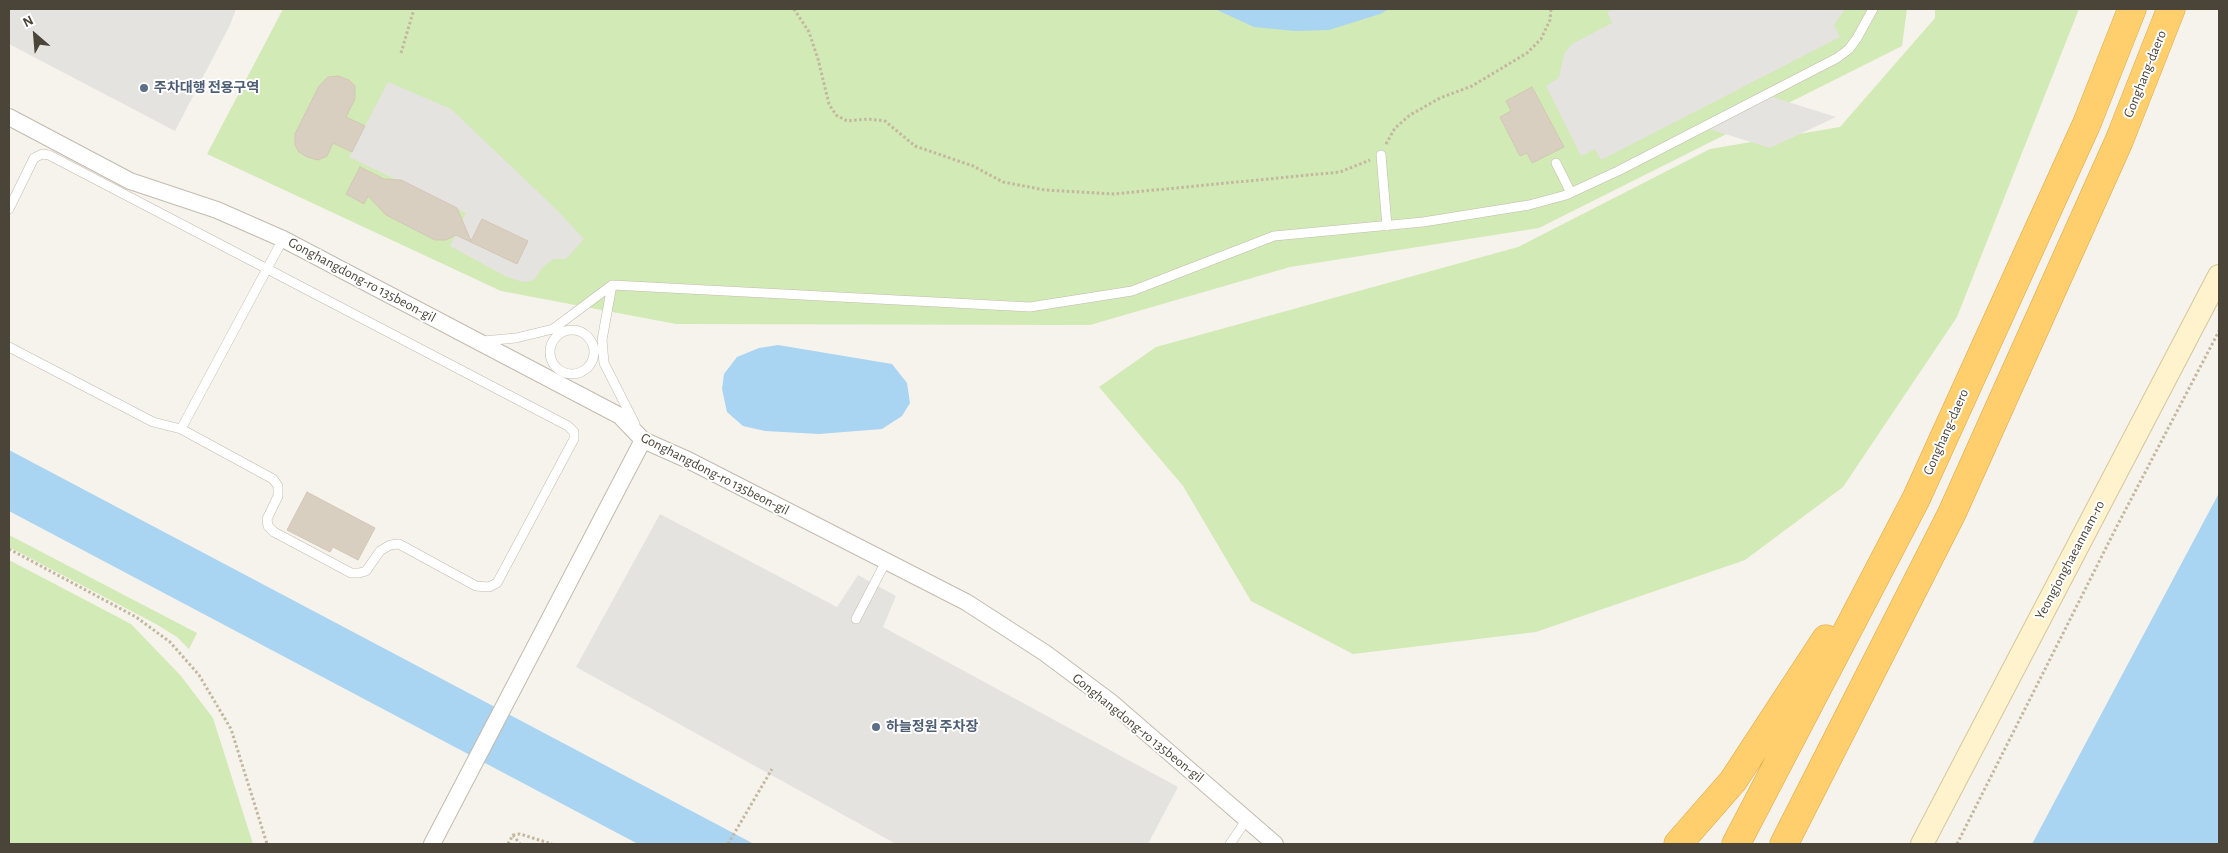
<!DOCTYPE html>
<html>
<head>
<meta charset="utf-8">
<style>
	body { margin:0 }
	#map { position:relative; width:2228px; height:853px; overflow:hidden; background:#f6f3ec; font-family:"Alegreya Sans",sans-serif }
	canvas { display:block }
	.frame { position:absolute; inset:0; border:10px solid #4b4439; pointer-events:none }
	.north { position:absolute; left:10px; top:10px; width:50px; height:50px; -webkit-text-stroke:4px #fff; paint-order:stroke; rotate:333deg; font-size:14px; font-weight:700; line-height:20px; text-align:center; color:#4b4439 }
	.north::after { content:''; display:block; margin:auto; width:18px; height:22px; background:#4b4439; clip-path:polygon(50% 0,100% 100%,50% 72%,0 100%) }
</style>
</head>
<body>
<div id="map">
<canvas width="2228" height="853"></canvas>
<div class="frame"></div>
<div class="north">N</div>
</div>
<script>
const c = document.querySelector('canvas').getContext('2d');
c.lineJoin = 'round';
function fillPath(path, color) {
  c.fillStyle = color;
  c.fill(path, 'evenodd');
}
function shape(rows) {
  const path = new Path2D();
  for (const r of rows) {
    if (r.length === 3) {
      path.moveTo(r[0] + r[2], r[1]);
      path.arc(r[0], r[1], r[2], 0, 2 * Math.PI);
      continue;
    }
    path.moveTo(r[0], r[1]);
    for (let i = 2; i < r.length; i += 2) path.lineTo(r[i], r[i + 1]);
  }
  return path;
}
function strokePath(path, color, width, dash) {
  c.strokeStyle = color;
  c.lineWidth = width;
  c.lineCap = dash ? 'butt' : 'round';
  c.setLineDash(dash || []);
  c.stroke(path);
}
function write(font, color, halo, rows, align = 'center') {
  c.font = font + ' "Alegreya Sans","Noto Sans KR",sans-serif';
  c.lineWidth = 4;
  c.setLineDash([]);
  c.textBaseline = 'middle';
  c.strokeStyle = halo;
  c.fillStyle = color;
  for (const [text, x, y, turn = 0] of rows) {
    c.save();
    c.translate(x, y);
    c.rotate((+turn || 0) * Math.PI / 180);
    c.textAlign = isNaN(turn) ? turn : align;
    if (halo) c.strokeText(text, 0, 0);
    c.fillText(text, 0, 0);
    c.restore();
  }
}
fillPath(shape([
	[283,9,1907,9,1902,46,1539,228,1290,267,1090,325,676,324,501,291,207,154],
	[1935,9,2079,9,1957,317,1843,487,1745,560,1536,632,1353,654,1251,601,1183,486,1099,387,1156,347,1518,247,1710,149,1840,127,1935,18],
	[9,535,197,633,189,649,177,637,156,624,9,547],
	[9,560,131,624,181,676,213,718,253,844,9,844]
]), '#d2eab5');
fillPath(shape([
	[9,9,236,9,230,25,175,131,9,44],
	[1615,9,1845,9,1834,25,1840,37,1601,160,1595,149,1581,156,1546,86,1559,78,1564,54,1572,44,1612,23,1607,12],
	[388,82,451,109,558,211,584,239,566,259,553,259,543,267,534,280,523,282,505,276,450,246,466,213,349,157],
	[1766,95,1836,117,1770,148,1703,127],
	[660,514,837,607,858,575,896,596,883,627,1178,787,1148,844,896,844,576,667]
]), '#e5e3e0');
fillPath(shape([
	[1215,9,1389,9,1380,14,1329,30,1295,31,1254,27],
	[778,345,892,364,907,383,910,403,902,416,882,429,819,434,765,431,743,426,727,412,722,389,724,374,737,357,759,348],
	[9,450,754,844,638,844,9,511],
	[2219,493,2219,844,2032,844]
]), '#a9d4f2');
const building = shape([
	[338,76,349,80,355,86,355,99,346,117,365,126,352,152,333,143,327,156,318,160,307,157,299,152,295,145,295,134,319,86,328,77,338,76],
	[1532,87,1564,147,1532,163,1527,153,1520,156,1500,117,1511,111,1506,101,1532,87],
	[360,167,384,179,401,180,457,208,471,241,482,219,528,241,517,264,456,235,446,240,435,240,386,215,368,196,364,204,346,194,360,167],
	[307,492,375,528,358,560,333,547,330,552,287,530,307,492]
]);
fillPath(building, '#d8cfc1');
strokePath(building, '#d3c7b4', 1);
const lane = shape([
	[1381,155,1387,226],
	[1556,163,1571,193],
	[9,209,34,158,42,154,49,155,568,426,574,432,574,439,497,583,489,587,476,586,399,544,390,545,380,551,366,571,359,573,351,573,274,532,268,526,267,519,278,496,278,486,273,479,181,429,153,422,9,347],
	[612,285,602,340,604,363,635,424],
	[572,352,22],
	[483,341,516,338,553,329,612,285,1030,307,1132,291,1274,236,1423,222,1529,205,1566,195,1618,171,1837,58,1849,49,1857,38,1873,9],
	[181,429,283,239],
	[856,619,886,561],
	[1230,844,1247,819]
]);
const street = shape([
	[9,117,130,181,217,210,283,239,620,416,643,440,688,460,966,602,1045,653,1112,703,1275,844],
	[432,844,643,440]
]);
const secondary = shape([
	[1922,844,2219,276]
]);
const highway = shape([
	[1678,844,1733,781,1826,639],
	[1736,844,1916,499,2087,123,2132,9],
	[1784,844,1952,513,2119,141,2171,9]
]);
strokePath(lane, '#c2bbae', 10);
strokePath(street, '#c2bbae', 18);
strokePath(secondary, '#d6c79b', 24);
strokePath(highway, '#e0a43c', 29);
strokePath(shape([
	[794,9,809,32,818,59,829,104,836,115,847,121,868,119,885,121,915,146,973,166,1003,182,1045,190,1114,194,1340,172,1370,160],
	[401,53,414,9],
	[1386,144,1395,128,1410,115,1440,98,1472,86,1527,53,1541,39,1550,20,1551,9],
	[9,549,136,617,170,642,199,675,231,729,267,844],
	[513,835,520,844],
	[508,844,513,835,520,834,552,844],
	[728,844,772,769],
	[1957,844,2116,528,2219,331]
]), '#c4b79f', 3, [2.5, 2.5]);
strokePath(lane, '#fff', 9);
strokePath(street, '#fff', 16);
strokePath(secondary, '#fff3cd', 22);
strokePath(highway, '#ffcf6e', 28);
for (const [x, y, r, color] of [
	[144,88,5,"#5c6f8a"],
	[876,727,5,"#5c6f8a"]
]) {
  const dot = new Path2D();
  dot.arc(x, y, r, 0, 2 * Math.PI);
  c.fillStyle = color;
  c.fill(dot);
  strokePath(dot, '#fff', 2);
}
write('14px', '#4b4439', '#fff', [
	["Gonghang-daero",2145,74,-68],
	["Gonghangdong-ro 135beon-gil",362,280,28],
	["Gonghang-daero",1946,432,-66],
	["Gonghangdong-ro 135beon-gil",715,474,27],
	["Yeongjonghaeannam-ro",2070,560,-62],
	["Gonghangdong-ro 135beon-gil",1138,728,39]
]);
write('bold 14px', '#4e5e75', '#fff', [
	["주차대행 전용구역",154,88],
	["하늘정원 주차장",886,727]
], 'left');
</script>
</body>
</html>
